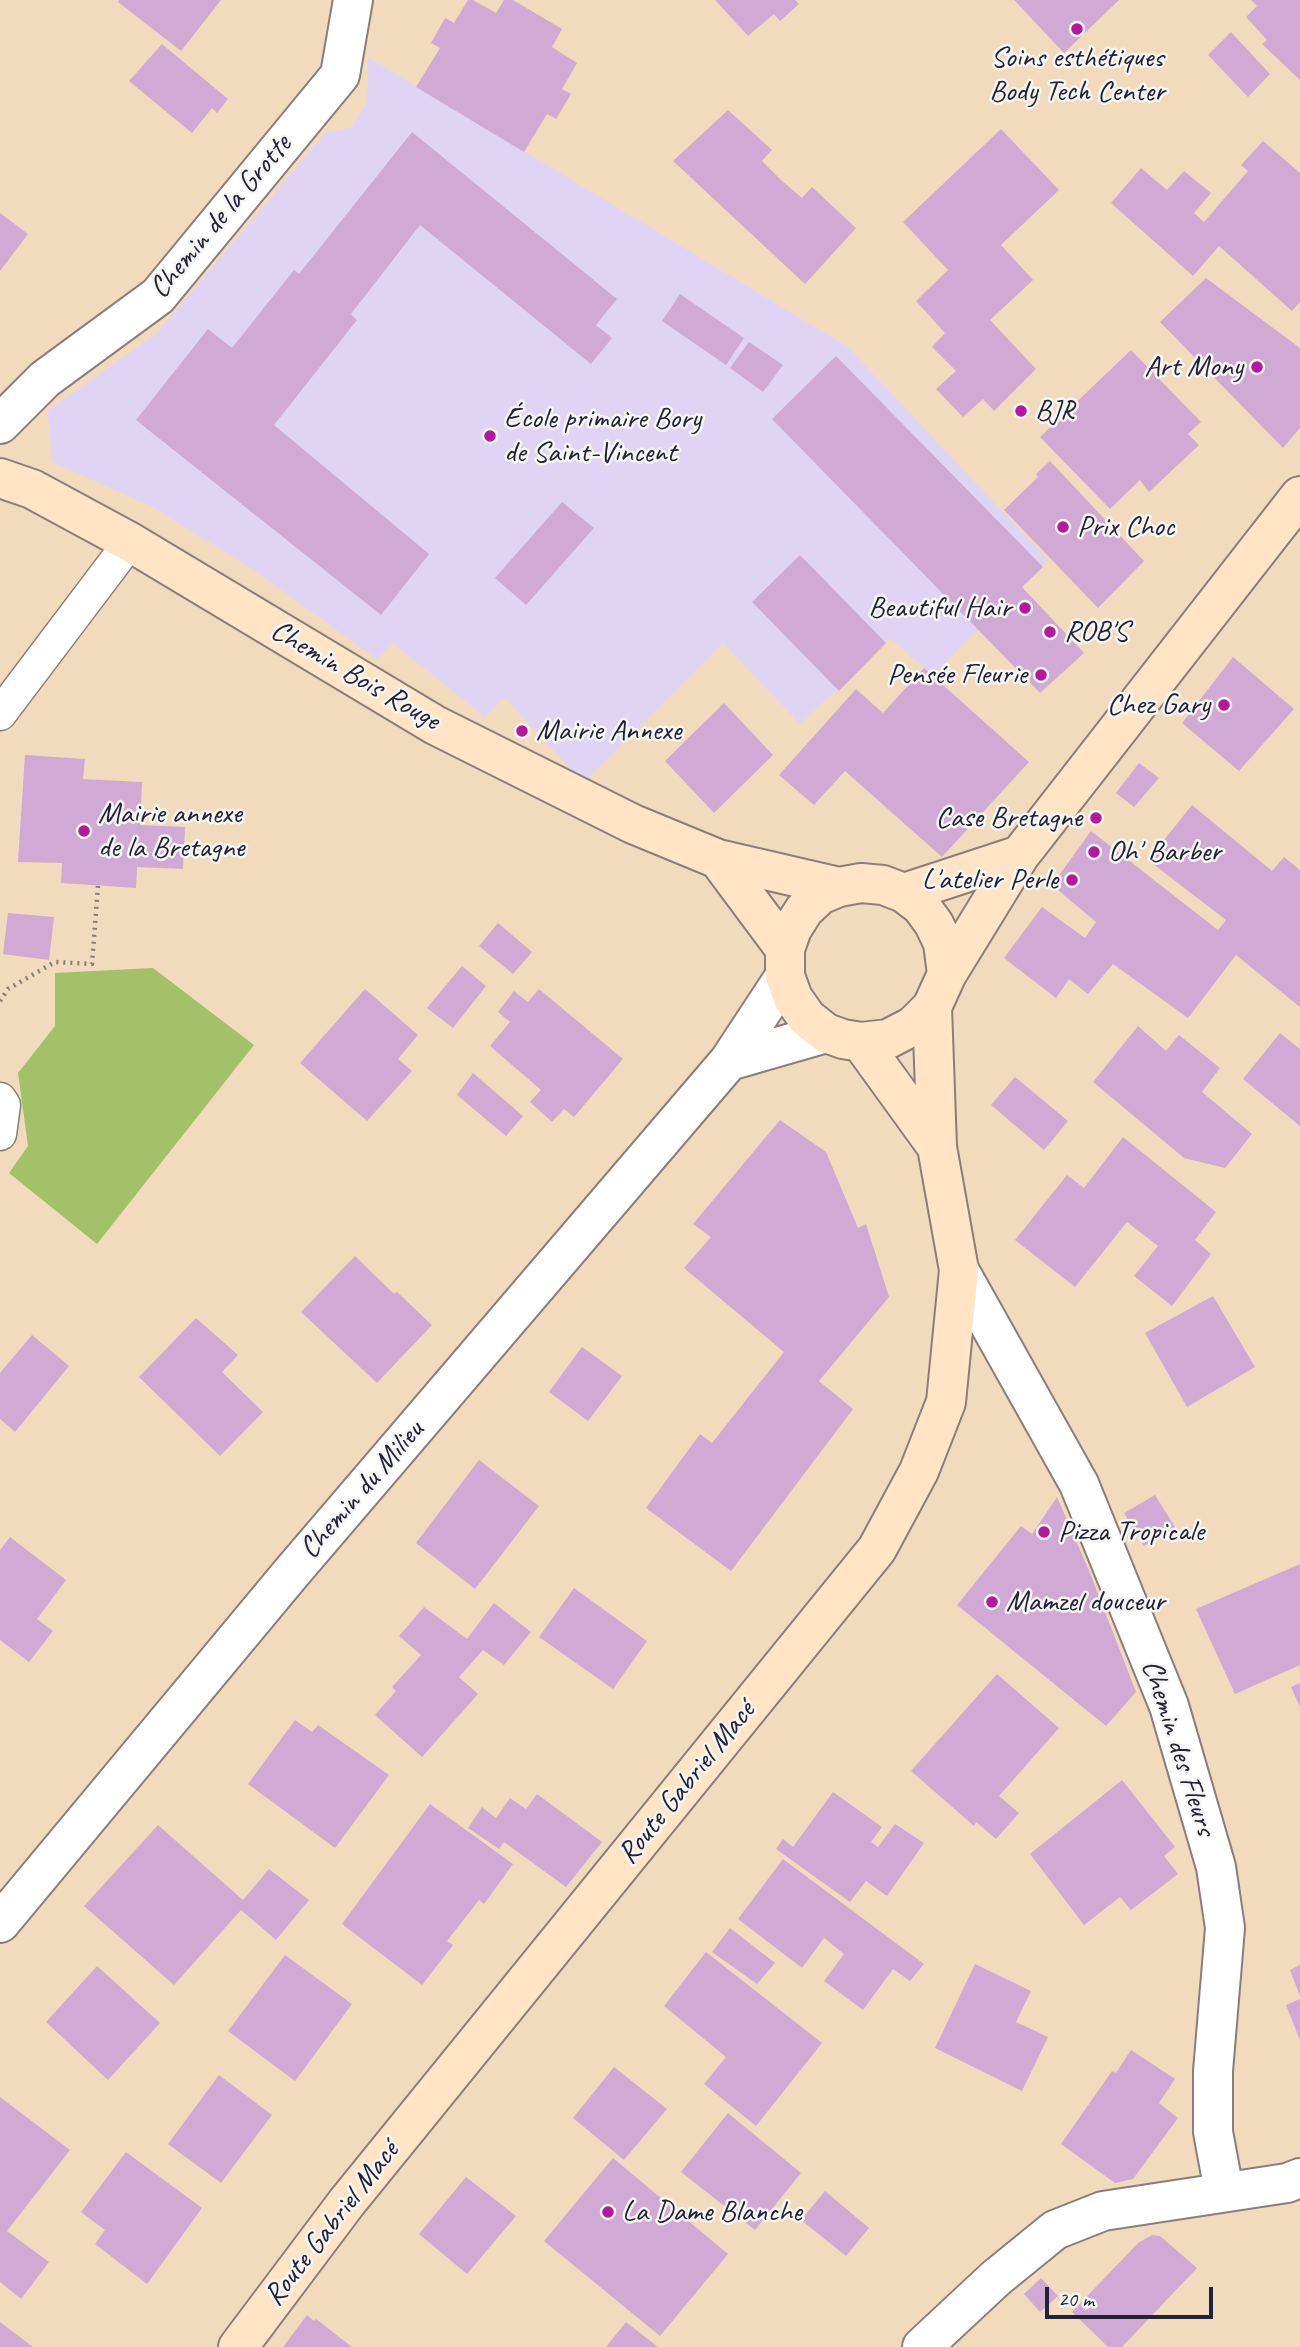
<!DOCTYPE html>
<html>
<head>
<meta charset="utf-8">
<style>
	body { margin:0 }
	#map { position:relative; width:1300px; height:2347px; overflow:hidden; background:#f2dbbc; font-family:Caveat,sans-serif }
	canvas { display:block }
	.scale { position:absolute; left:1045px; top:2287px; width:168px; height:32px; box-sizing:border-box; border:4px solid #22223b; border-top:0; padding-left:9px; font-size:21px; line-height:24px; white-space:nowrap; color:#22223b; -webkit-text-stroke:5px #f6f6f2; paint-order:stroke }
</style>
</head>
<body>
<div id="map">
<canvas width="1300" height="2347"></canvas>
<div class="scale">20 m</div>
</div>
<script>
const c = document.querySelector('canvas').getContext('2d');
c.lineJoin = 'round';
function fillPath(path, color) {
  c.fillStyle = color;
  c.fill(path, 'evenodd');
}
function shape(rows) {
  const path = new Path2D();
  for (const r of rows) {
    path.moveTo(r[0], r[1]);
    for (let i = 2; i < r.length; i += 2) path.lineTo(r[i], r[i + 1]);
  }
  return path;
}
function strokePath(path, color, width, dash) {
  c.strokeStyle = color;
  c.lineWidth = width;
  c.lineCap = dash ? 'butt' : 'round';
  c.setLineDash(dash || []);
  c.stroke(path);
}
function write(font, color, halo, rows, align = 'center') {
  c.font = font + ' Caveat,sans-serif';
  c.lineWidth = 5;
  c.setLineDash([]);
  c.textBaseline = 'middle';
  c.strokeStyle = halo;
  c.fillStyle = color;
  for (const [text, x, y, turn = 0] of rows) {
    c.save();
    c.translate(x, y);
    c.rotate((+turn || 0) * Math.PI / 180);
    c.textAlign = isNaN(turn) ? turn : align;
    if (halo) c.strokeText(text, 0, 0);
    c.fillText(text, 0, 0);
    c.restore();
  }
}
fillPath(shape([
	[368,57,848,347,1048,560,958,649,934,676,890,638,800,724,723,643,587,780,570,768,504,697,485,717,393,643,377,659,255,571,153,507,52,462,48,410,156,334,325,133,351,127,367,103]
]), '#e0d4f4');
fillPath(shape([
	[153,968,254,1045,97,1244,9,1173,28,1146,18,1073,55,1026,55,973]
]), '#a2c169');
fillPath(shape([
	[119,0,221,0,181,51,118,2],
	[468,0,473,0,496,13,504,0,513,0,562,29,552,47,577,63,562,89,571,94,556,119,547,114,524,152,416,87,440,48,431,43,445,18,454,23],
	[715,0,795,0,799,4,780,21,774,14,748,36],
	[1014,0,1119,0,1064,53],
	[1251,0,1300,0,1300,80,1262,44,1267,40,1246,17,1257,6],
	[1231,32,1270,74,1248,97,1208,55],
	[162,44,228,99,217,113,212,108,192,133,129,81],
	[728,110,772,150,762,161,781,180,802,198,812,187,856,228,805,284,673,161],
	[1001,129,1059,190,1001,245,1033,280,990,320,1036,369,994,411,983,399,963,417,936,389,956,371,932,347,945,333,916,301,948,270,903,222],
	[412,132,617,299,596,325,612,338,591,364,420,225,351,314,357,320,274,425,429,554,381,615,136,420,208,329,232,348,294,270,299,274],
	[1263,141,1300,173,1300,302,1292,311,1219,246,1193,276,1111,203,1141,168,1167,190,1184,171,1211,193,1194,213,1204,222,1248,171,1241,165],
	[0,213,28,234,0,271],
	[1206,278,1300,348,1300,428,1283,448,1160,322],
	[680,294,744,338,726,365,662,321],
	[749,342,783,365,763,392,730,368],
	[1131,350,1201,422,1188,434,1199,445,1149,492,1140,480,1110,509,1040,437],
	[836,356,1043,567,1022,587,1084,653,1040,693,772,419],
	[1050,461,1144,561,1098,608,1004,510,1038,477,1036,474],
	[562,502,594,528,526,605,495,578],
	[800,555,886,643,839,691,752,602],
	[1233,657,1294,709,1239,771,1182,723],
	[924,668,1029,762,942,857,845,771,814,805,779,775,856,689,883,713],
	[724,703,773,755,714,813,665,761],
	[25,755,85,759,83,779,142,782,140,825,185,827,183,869,137,867,136,888,61,883,62,863,18,862],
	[1139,763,1159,778,1134,807,1116,793],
	[1192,805,1272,871,1284,857,1300,870,1300,1007,1236,955,1188,1018,1113,964,1088,994,1069,979,1056,998,1004,958,1042,907,1085,938,1096,922,1052,885,1091,831,1218,930,1226,920,1148,860],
	[8,913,54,917,49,960,3,954],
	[498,923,532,952,513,974,479,946],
	[462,966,486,986,453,1028,427,1008],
	[365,989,418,1035,398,1059,412,1071,367,1121,300,1063],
	[539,989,623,1059,574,1117,564,1109,552,1122,530,1102,541,1090,490,1046,510,1022,498,1012,514,991,528,1002],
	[1138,1026,1166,1051,1179,1035,1220,1068,1202,1092,1252,1134,1225,1168,1184,1158,1093,1082],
	[1280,1033,1300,1049,1300,1126,1243,1079],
	[473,1073,523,1116,506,1136,457,1095],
	[1015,1077,1068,1121,1044,1150,991,1105],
	[780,1120,826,1152,858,1228,866,1224,889,1297,819,1381,853,1409,731,1571,646,1508,700,1434,712,1443,784,1352,684,1268,711,1237,693,1224],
	[1123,1137,1216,1212,1195,1240,1211,1254,1172,1306,1134,1276,1158,1246,1127,1222,1075,1287,1015,1240,1067,1175,1084,1188],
	[355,1256,394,1294,397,1292,432,1325,377,1383,301,1312],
	[1213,1296,1255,1367,1187,1407,1145,1333],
	[196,1318,238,1355,222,1372,263,1412,220,1456,139,1377],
	[32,1335,69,1366,15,1432,0,1419,0,1373],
	[582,1347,622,1376,588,1421,549,1392],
	[479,1460,539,1506,475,1589,416,1543],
	[1155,1495,1175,1527,1144,1546,1124,1513],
	[1057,1497,1090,1573,1136,1692,1106,1726,957,1605,1021,1526,1032,1534],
	[10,1537,66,1580,37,1619,53,1631,29,1662,0,1640,0,1550],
	[1300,1564,1300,1665,1235,1694,1196,1609],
	[574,1588,647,1641,613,1689,539,1637],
	[494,1603,531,1632,504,1665,483,1650,459,1677,478,1694,422,1757,375,1715,396,1691,392,1687,421,1655,399,1636,424,1607,467,1639],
	[997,1674,1059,1728,999,1796,1019,1813,996,1839,976,1822,974,1826,911,1771],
	[1300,1683,1300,1707,1291,1687],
	[295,1720,312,1732,318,1725,389,1775,335,1848,248,1784],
	[1122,1780,1175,1847,1164,1856,1178,1874,1131,1910,1120,1897,1084,1925,1030,1854],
	[833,1792,882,1827,871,1842,878,1847,895,1824,924,1843,887,1896,866,1881,850,1902,776,1849,783,1839,793,1847],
	[537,1794,602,1842,566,1887,504,1842,499,1849,468,1828,482,1807,496,1818,510,1798,526,1809],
	[430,1804,513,1864,484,1904,479,1900,447,1941,453,1945,422,1985,342,1924],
	[158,1825,243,1900,269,1869,309,1900,276,1940,241,1910,174,1985,84,1906],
	[783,1859,924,1964,910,1981,893,1969,863,2010,824,1981,844,1954,824,1938,802,1968,738,1919],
	[730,1928,775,1963,757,1984,712,1952],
	[706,1952,822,2043,756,2126,704,2084,726,2057,664,2006],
	[285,1955,352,2004,295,2081,228,2031],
	[975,1964,1031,1991,1016,2022,1048,2037,1022,2091,935,2048],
	[1300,1965,1300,1996,1290,1970],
	[97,1966,160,2023,108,2080,46,2022],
	[1300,1999,1300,2040,1286,2005],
	[1131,2050,1175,2079,1159,2103,1178,2118,1133,2179,1115,2183,1061,2144,1112,2071,1116,2073],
	[614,2067,667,2109,624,2160,573,2118],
	[219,2075,272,2115,221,2183,168,2144],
	[0,2097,70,2150,7,2231,49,2262,21,2299,0,2282],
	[728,2113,801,2173,755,2230,681,2172],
	[126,2152,202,2208,147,2284,95,2244,105,2230,81,2212],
	[613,2158,728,2254,660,2336,544,2241],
	[466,2177,516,2216,467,2274,419,2234],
	[825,2191,869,2228,846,2256,801,2220],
	[1152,2235,1160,2236,1197,2268,1122,2347,1108,2347,1072,2312,1138,2243],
	[1041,2278,1058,2296,1040,2312,1024,2294],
	[307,2315,314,2321,316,2319,352,2347,283,2347],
	[0,2322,33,2347,0,2347],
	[626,2322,658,2347,606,2347]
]), '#d0a9d5');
const lane = shape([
	[0,714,130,542],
	[0,1099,4,1105,0,1134]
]);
const street = shape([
	[0,424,45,379,158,296,340,75,353,0],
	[729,1061,826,1033],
	[959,1270,1079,1484,1169,1706,1216,1867,1225,1928,1213,2071,1213,2132,1224,2191],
	[0,1923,292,1572,729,1061,785,976],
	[922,2347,996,2278,1055,2230,1103,2211,1287,2183,1300,2178]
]);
const secondary = shape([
	[0,478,32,489,130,542,435,725,633,824,718,859,839,887],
	[718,859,785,949],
	[904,893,1020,855],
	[947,974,943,943,934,924,921,906,904,893,883,885,861,883,839,887,820,895,804,910,792,929,785,949,785,976,793,998,807,1018,826,1033,843,1039,861,1042,888,1039,913,1026,932,1007,947,974,1020,855,1300,496],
	[861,1042,937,1147],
	[238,2347,347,2202,877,1549,919,1471,946,1402,959,1270,937,1147,932,1007]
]);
strokePath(lane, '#8a7e7c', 35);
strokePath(street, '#8a7e7c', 42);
strokePath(secondary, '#8a7e7c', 42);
strokePath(shape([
	[0,1001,8,989,55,962,92,964,98,886]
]), '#8a7e7c', 4.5, [2, 5]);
strokePath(lane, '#fff', 32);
strokePath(street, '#fff', 38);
strokePath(secondary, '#ffe4c6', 38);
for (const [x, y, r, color] of [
	[1077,29,7,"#b5179e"],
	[1257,367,7,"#b5179e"],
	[1021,411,7,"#b5179e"],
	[490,436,7,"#b5179e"],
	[1063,527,7,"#b5179e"],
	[1025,608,7,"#b5179e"],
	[1050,632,7,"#b5179e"],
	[1041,675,7,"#b5179e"],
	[1224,705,7,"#b5179e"],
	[522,731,7,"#b5179e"],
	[1096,818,7,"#b5179e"],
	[84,831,7,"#b5179e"],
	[1094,852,7,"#b5179e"],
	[1072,880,7,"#b5179e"],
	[1044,1532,7,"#b5179e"],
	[992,1602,7,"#b5179e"],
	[608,2212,7,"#b5179e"]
]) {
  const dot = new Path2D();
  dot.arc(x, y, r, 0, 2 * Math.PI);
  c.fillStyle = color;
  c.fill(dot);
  strokePath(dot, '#f6f6f2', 2.5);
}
write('30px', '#22223b', '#f6f6f2', [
	["Soins esthétiques",1077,58,"center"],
	["Body Tech Center",1077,92,"center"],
	["Art Mony",1243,367,"right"],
	["BJR",1035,411],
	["École primaire Bory",504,419],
	["de Saint-Vincent",504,453],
	["Prix Choc",1077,527],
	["Beautiful Hair",1011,608,"right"],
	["ROB'S",1064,632],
	["Pensée Fleurie",1027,675,"right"],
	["Chez Gary",1210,705,"right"],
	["Mairie Annexe",536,731],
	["Mairie annexe",98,814],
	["de la Bretagne",98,848],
	["Case Bretagne",1082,818,"right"],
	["Oh' Barber",1108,852],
	["L'atelier Perle",1058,880,"right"],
	["Pizza Tropicale",1058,1532],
	["Mamzel douceur",1006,1602],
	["La Dame Blanche",622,2212]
], 'left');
write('30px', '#22223b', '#f6f6f2', [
	["Chemin de la Grotte",221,217,-50],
	["Chemin Bois Rouge",355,676,30],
	["Chemin du Milieu",362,1490,-49],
	["Chemin des Fleurs",1178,1748,72],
	["Route Gabriel Macé",687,1783,-51],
	["Route Gabriel Macé",332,2224,-52]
]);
</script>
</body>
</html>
